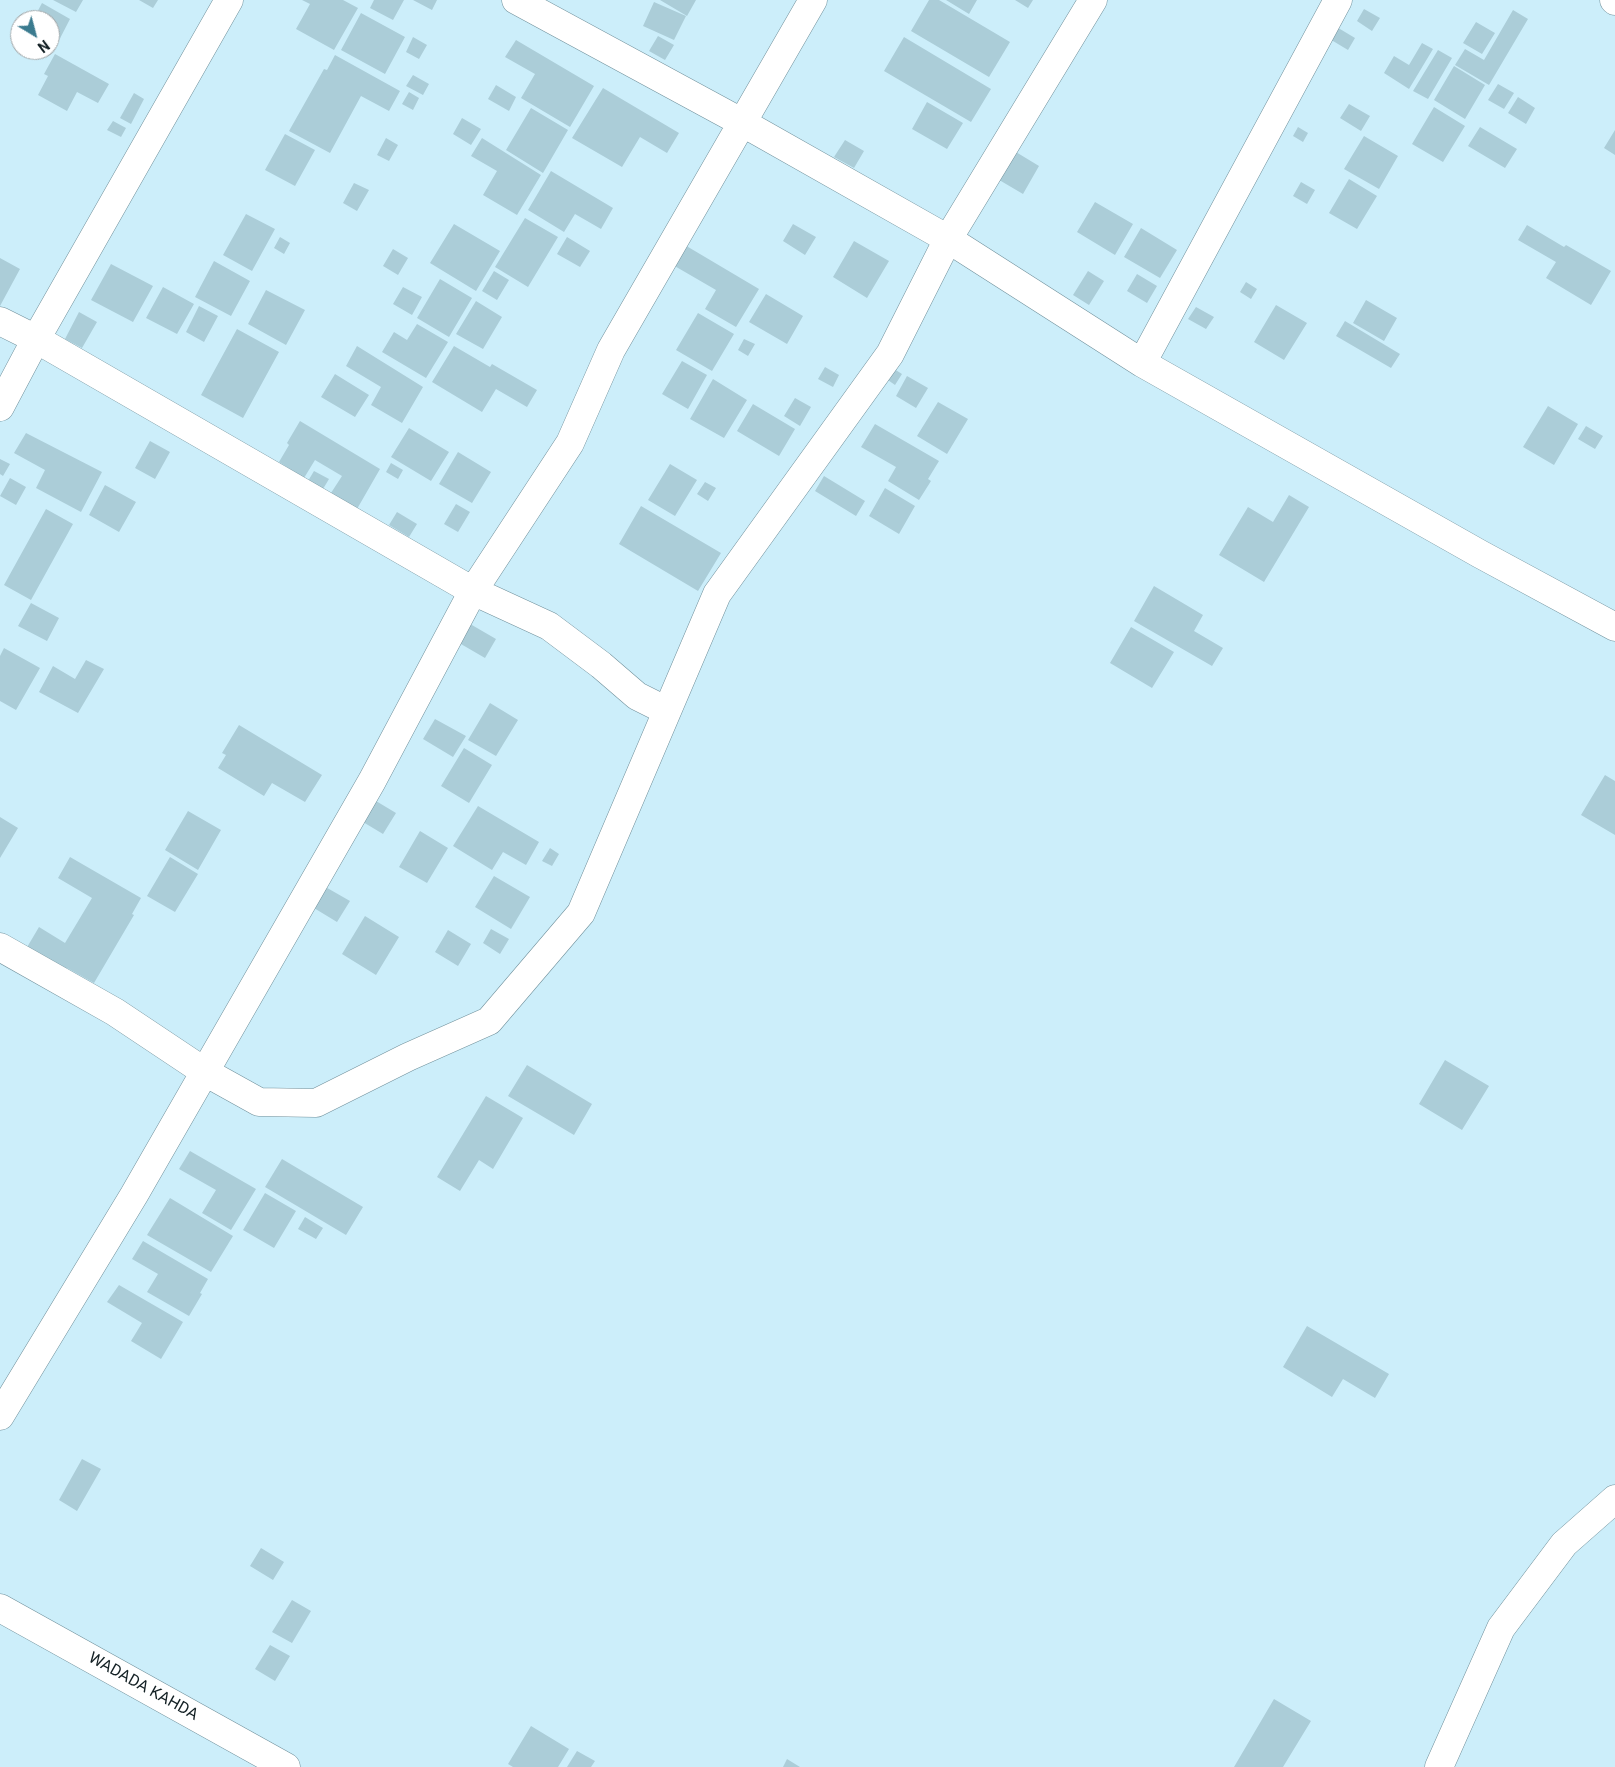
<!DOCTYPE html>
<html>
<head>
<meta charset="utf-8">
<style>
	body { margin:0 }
	#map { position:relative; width:1615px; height:1767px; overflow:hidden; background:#cceefa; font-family:Roboto,sans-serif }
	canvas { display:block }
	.north { position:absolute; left:10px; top:10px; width:50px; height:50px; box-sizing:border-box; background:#fff; border:1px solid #a0a5a7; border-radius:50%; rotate:143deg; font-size:14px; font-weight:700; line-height:20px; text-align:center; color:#121f23 }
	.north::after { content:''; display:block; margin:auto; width:18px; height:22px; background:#3b7b8f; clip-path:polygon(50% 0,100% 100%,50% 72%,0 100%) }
</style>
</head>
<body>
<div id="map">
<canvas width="1615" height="1767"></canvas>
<div class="north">N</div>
</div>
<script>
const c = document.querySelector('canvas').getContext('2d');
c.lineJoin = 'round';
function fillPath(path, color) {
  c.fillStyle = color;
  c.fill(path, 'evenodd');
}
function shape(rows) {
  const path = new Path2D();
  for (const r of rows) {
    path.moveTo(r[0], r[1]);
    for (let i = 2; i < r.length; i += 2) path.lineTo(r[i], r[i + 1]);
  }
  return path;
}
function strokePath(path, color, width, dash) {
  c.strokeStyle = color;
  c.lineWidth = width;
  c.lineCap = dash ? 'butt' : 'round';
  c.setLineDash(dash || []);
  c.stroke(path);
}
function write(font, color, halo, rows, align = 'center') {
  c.font = font + ' Roboto,sans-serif';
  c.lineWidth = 4;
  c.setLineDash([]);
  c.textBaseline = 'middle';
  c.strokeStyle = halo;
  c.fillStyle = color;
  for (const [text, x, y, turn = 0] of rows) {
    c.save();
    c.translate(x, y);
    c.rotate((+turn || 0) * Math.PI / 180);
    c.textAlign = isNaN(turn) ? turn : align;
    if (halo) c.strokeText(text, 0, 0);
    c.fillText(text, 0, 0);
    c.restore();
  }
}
fillPath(shape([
	[53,0,83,0,76,12],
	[139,0,158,0,153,8],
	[302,0,343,0,358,8,334,50,296,29,310,4],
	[374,0,404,0,393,20,370,8],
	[413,0,437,0,432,10],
	[660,0,696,0,687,16],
	[929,0,939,0,1010,42,989,77,911,31],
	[946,0,977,0,969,14],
	[1015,0,1033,0,1028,8],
	[654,2,686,16,674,40,643,26],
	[42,3,70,19,53,52,50,50,50,20,33,20],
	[1364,9,1380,18,1372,31,1357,21],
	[1513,10,1528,19,1489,85,1455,65,1465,49,1484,60],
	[361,13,405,37,385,74,341,50],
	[1476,22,1495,33,1482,54,1463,43],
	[1335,26,1355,38,1348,50,1328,38],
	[658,36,674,45,665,60,649,51],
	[413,37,427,45,419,59,406,52],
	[904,37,991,89,971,122,884,71],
	[516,40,594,86,570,127,521,98,535,74,505,57],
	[1422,43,1433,49,1409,89,1384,73,1394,56,1409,65],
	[1438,50,1452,58,1428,99,1413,91],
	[55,54,109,84,98,103,77,92,67,111,38,95,48,76,44,74],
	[335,55,400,91,389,111,361,96,330,153,289,131,324,69,327,70],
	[1454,66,1485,85,1465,119,1434,100],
	[413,75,429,84,423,95,406,86],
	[1498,84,1514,93,1504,109,1488,100],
	[496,85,516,97,509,111,488,99],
	[603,88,679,133,667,153,640,137,622,167,572,138],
	[409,92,419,98,413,110,402,104],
	[134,93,144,99,131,124,120,118],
	[1518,97,1535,108,1526,124,1508,113],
	[927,102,963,123,947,149,912,129],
	[1349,104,1370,116,1361,131,1340,118],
	[1434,107,1465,126,1443,162,1412,144],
	[531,108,568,130,543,173,506,150],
	[462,118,481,129,471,145,453,134],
	[113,121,126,128,121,137,107,130],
	[1298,127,1308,133,1303,142,1293,136],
	[1480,127,1517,149,1505,168,1468,146],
	[1615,130,1615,155,1604,148],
	[285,134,315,150,295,186,265,170],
	[1364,136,1398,156,1379,189,1344,169],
	[386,138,398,145,389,161,377,155],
	[482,138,541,175,517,215,483,195,497,171,471,156],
	[845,140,864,151,854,168,834,157],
	[1006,146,1039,166,1023,194,989,174],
	[551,171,613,208,601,229,575,214,564,232,528,210],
	[1349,179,1377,196,1357,229,1329,213],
	[1301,182,1315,190,1307,204,1293,196],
	[354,183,369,190,357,211,343,203],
	[1095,202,1133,224,1115,255,1077,232],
	[246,214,275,229,252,271,223,255],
	[525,218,558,237,528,287,495,267],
	[454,224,500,251,476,291,430,263],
	[793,224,816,237,805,255,783,241],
	[1527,225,1564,247,1566,245,1611,271,1591,305,1546,278,1556,262,1518,240],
	[1141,228,1177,250,1160,278,1124,257],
	[280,237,290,243,284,254,274,248],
	[567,237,590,251,580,267,557,254],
	[678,241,759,289,736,327,705,309,716,290,666,261],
	[854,241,889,261,867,298,833,277],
	[393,249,408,258,398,275,383,266],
	[0,258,20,269,0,306],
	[214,261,250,281,231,316,195,297],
	[111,264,153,286,133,322,91,300],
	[494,271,509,280,497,300,482,291],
	[1088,271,1104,281,1089,305,1073,295],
	[1137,274,1157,286,1147,303,1127,291],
	[440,279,472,298,449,337,417,318],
	[1246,282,1257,289,1251,299,1240,292],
	[163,287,194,304,177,334,146,318],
	[403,287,422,297,412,315,393,304],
	[266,290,305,310,286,345,248,324],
	[766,294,803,316,787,344,749,322],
	[1366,300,1397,318,1384,341,1353,323],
	[476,301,502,317,483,349,456,334],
	[1276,305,1307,323,1284,360,1254,342],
	[199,306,218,316,204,342,186,332],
	[1196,307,1214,317,1206,329,1188,319],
	[79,312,97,322,82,348,65,339],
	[698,313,734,334,712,371,676,350],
	[1345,321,1400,354,1391,368,1336,336],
	[417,324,448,342,426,378,382,352,394,332,407,340],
	[237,329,279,352,243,418,201,395],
	[744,339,755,344,748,356,738,350],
	[357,346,423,387,402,423,371,405,381,387,346,366],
	[454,346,490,367,492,364,537,390,527,407,496,389,482,412,432,382],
	[682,361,707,375,688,409,662,394],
	[825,367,839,375,833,387,818,379],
	[891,367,902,374,895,385,885,378],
	[335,374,369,395,355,417,321,397],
	[907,376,928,388,916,408,896,396],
	[713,379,747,400,724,438,690,419],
	[795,398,811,407,800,426,784,416],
	[938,402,968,419,947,454,917,436],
	[753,404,795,429,779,456,737,431],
	[1548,406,1578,424,1554,465,1523,447],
	[300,421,380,469,357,509,331,493,342,476,315,460,304,478,279,462,289,445,287,443],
	[875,424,939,461,928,479,931,481,919,500,888,481,896,467,861,447],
	[1586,426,1603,436,1595,449,1578,439],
	[409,428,449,452,431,481,391,457],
	[26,433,102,472,81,512,36,488,45,470,14,453],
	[150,441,170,452,155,479,135,468],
	[458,452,491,472,472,503,439,484],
	[0,459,10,464,3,476,0,474],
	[391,463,403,470,398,479,386,472],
	[670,464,697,480,675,516,648,500],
	[314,471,329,479,323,489,308,481],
	[824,476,865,501,856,516,815,491],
	[10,478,26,487,16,505,0,496],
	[705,482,716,488,708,501,697,494],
	[105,485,136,502,119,532,89,515],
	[885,488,915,506,899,534,869,516],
	[1289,495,1309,507,1264,582,1219,555,1248,507,1273,522],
	[456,504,470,512,458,532,444,524],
	[641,506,721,553,698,591,619,544],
	[46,509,73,524,31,600,4,585],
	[397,512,417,524,409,537,389,525],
	[1154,586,1203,615,1194,631,1223,648,1212,666,1134,621],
	[31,603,59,618,47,641,18,626],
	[465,621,496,639,485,658,454,640],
	[1131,627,1174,652,1152,688,1110,663],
	[4,648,40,668,16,710,0,701,0,656],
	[86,660,104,669,78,713,39,692,53,666,75,679],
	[490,703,518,720,496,756,468,740],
	[435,719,466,736,453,757,423,739],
	[239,725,322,775,305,802,272,783,264,796,218,768,226,755,222,753],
	[464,748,492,765,469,803,441,786],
	[1605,775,1615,781,1615,835,1581,815],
	[366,795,396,813,383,834,353,816],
	[478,806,539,842,526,865,503,852,492,870,453,846],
	[188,811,221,830,198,870,165,850],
	[0,817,18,828,0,858],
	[420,831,448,848,427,883,399,867],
	[550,848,559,854,552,866,542,861],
	[70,857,141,898,132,914,134,915,94,983,67,968,65,972,26,949,39,927,65,943,92,898,58,878],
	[170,857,198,874,175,912,147,896],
	[494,876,530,897,511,929,475,907],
	[322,885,350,901,337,922,309,905],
	[365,916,399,937,376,975,342,954],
	[491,929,509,939,500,954,483,943],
	[448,930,471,944,458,966,435,952],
	[1445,1060,1489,1086,1462,1130,1419,1104],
	[527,1065,592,1104,574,1135,508,1096],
	[486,1096,523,1118,493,1169,479,1160,460,1191,437,1177],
	[190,1151,256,1189,231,1230,202,1213,216,1190,179,1169],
	[282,1159,363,1207,346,1235,265,1187],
	[265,1193,296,1211,274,1248,243,1230],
	[170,1198,233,1236,211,1272,147,1235],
	[305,1217,323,1228,316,1239,298,1229],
	[143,1241,208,1279,200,1293,202,1294,189,1316,147,1292,158,1274,132,1259],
	[119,1285,183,1322,161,1359,131,1341,142,1323,107,1302],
	[1307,1326,1389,1374,1375,1398,1343,1379,1332,1397,1283,1367],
	[82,1459,101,1469,77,1511,59,1500],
	[261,1548,284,1562,273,1580,250,1566],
	[292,1600,311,1611,292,1643,272,1632],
	[270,1645,290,1656,275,1681,255,1669],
	[1274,1699,1311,1721,1283,1767,1234,1767],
	[531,1726,569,1749,558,1767,513,1767,508,1764],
	[577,1751,595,1761,591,1767,567,1767],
	[787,1759,800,1767,783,1767]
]), '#abcdd8');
const street = shape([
	[516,0,743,123,948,239,1142,363,1480,554,1615,627],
	[1614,0,1615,1],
	[0,321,36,339,473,591,549,626,601,665,637,696,667,711],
	[1142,363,1338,0],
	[0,407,36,339,229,0],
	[0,947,115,1012,205,1072,259,1102,316,1103,408,1057,489,1021,581,913,717,594,890,354,948,239,1093,0],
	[0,1416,134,1195,372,781,473,591,570,443,611,350,813,0],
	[1439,1767,1501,1628,1564,1544,1615,1499]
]);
const secondary = shape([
	[0,1608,286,1767]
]);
strokePath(street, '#70909b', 29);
strokePath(secondary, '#70909b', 29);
strokePath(street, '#fff', 28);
strokePath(secondary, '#fff', 28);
write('16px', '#121f23', '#fff', [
	["WADADA KAHDA",143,1687,29]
]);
</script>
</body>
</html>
